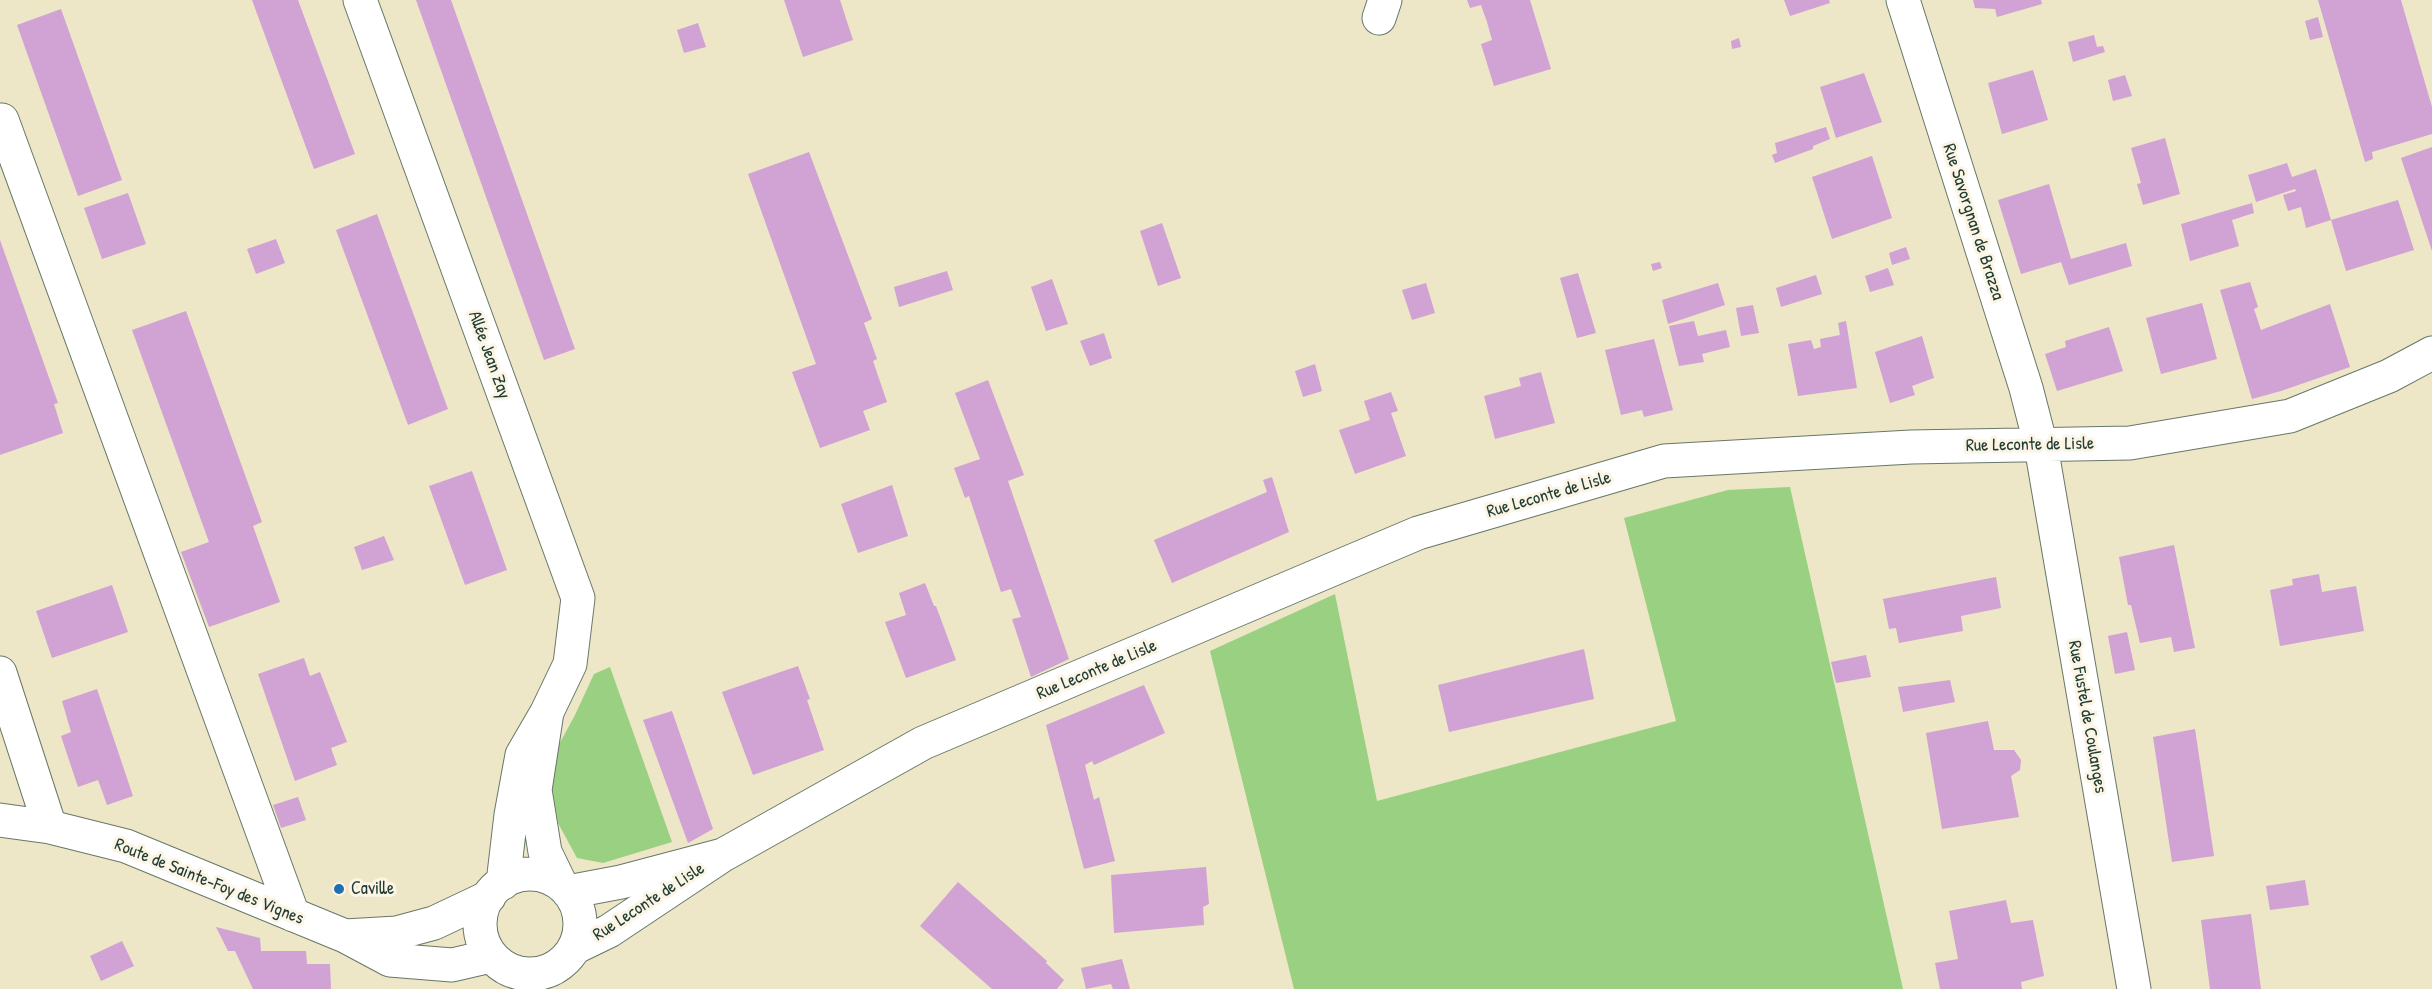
<!DOCTYPE html>
<html>
<head>
<meta charset="utf-8">
<style>
	body { margin:0 }
	canvas { display:block; background:#ede6c7 }
</style>
</head>
<body>
<canvas width="2432" height="989"></canvas>
<script>
const c = document.querySelector('canvas').getContext('2d');
c.lineJoin = 'round';
function fillPath(path, color) {
  c.fillStyle = color;
  c.fill(path, 'evenodd');
}
function shape(rows) {
  const path = new Path2D();
  for (const r of rows) {
    if (r.length === 3) {
      path.moveTo(r[0] + r[2], r[1]);
      path.arc(r[0], r[1], r[2], 0, 2 * Math.PI);
      continue;
    }
    path.moveTo(r[0], r[1]);
    for (let i = 2; i < r.length; i += 2) path.lineTo(r[i], r[i + 1]);
  }
  return path;
}
function strokePath(path, color, width, dash) {
  c.strokeStyle = color;
  c.lineWidth = width;
  c.lineCap = dash ? 'butt' : 'round';
  c.setLineDash(dash || []);
  c.stroke(path);
}
function write(font, color, halo, rows, align = 'center') {
  c.font = font + ' "Patrick Hand",sans-serif';
  c.lineWidth = 6;
  c.setLineDash([]);
  c.textBaseline = 'middle';
  c.strokeStyle = halo;
  c.fillStyle = color;
  for (const [text, x, y, turn = 0] of rows) {
    c.save();
    c.translate(x, y);
    c.rotate((+turn || 0) * Math.PI / 180);
    c.textAlign = isNaN(turn) ? turn : align;
    if (halo) c.strokeText(text, 0, 0);
    c.fillText(text, 0, 0);
    c.restore();
  }
}
fillPath(shape([
	[1790,487,1903,989,1294,989,1210,651,1335,594,1377,801,1676,721,1624,518,1728,490],
	[610,667,672,842,603,863,577,858,558,823,551,790,556,750,575,715,594,674]
]), '#9ad081');
fillPath(shape([
	[252,0,298,0,355,154,314,169],
	[416,0,451,0,575,349,544,360],
	[784,0,840,0,853,40,803,57],
	[1467,0,1530,0,1551,69,1494,86,1481,44,1492,40,1487,22,1481,5,1470,8],
	[1784,0,1829,0,1830,3,1790,16],
	[1973,0,2041,0,2042,4,1997,17,1995,9,1975,8],
	[2318,0,2401,0,2432,107,2432,134,2372,152,2373,159,2365,162],
	[61,9,122,180,78,196,17,25],
	[2318,17,2323,37,2310,40,2305,21],
	[698,23,706,47,684,53,677,30],
	[2094,35,2097,47,2103,46,2105,52,2073,62,2068,42],
	[1739,38,1741,47,1732,49,1731,41],
	[2033,70,2048,120,2002,134,1988,83],
	[1864,73,1882,122,1836,138,1820,87],
	[2125,75,2132,96,2113,101,2108,80],
	[1826,127,1830,139,1813,146,1813,149,1775,163,1772,155,1777,153,1775,143],
	[2165,138,2180,194,2143,205,2137,184,2141,183,2131,148],
	[2432,147,2432,251,2401,158],
	[809,152,872,319,864,323,877,359,873,361,887,402,863,411,870,430,820,448,792,372,816,364,748,174],
	[1872,156,1892,218,1832,239,1812,177],
	[2287,163,2292,177,2316,169,2331,220,2306,228,2301,207,2288,211,2283,195,2296,191,2295,189,2256,202,2248,175],
	[2049,184,2071,259,2126,243,2132,266,2069,285,2061,262,2021,274,1998,200],
	[128,193,146,244,102,259,84,208],
	[2398,200,2414,250,2346,271,2331,220],
	[2252,203,2254,213,2232,220,2239,246,2190,261,2181,224],
	[377,214,448,409,408,425,336,230],
	[1162,223,1181,278,1158,286,1140,231],
	[276,239,285,263,256,274,247,249],
	[0,240,58,403,54,404,63,433,0,455],
	[1906,247,1910,259,1892,265,1889,253],
	[1660,262,1662,268,1653,271,1651,264],
	[1888,268,1894,285,1870,292,1865,276],
	[947,271,953,290,899,307,894,287],
	[1578,273,1596,333,1577,338,1560,278],
	[1816,275,1822,294,1781,307,1776,288],
	[1052,279,1068,324,1046,331,1031,287],
	[2250,282,2258,307,2254,309,2261,330,2330,304,2350,367,2281,391,2252,399,2220,290],
	[1426,283,1435,313,1412,320,1402,290],
	[1718,283,1725,305,1668,324,1662,300],
	[2202,303,2217,359,2161,374,2146,318],
	[1753,305,1759,333,1741,336,1736,308],
	[186,311,262,522,253,526,280,602,209,627,181,552,209,542,132,330],
	[1694,321,1698,336,1726,330,1730,347,1702,354,1704,362,1679,366,1669,326],
	[1846,321,1857,388,1798,396,1788,344,1811,340,1814,349,1821,347,1820,339,1840,335,1838,323],
	[2109,327,2123,371,2057,391,2045,354,2066,347,2065,341],
	[1104,333,1112,358,1090,366,1080,341],
	[1922,336,1934,378,1912,386,1915,395,1890,403,1875,352],
	[1654,339,1673,410,1644,417,1642,410,1621,415,1605,350],
	[1315,364,1322,391,1303,397,1295,371],
	[1541,372,1555,423,1495,439,1484,396,1521,386,1519,378],
	[988,380,1024,475,1008,481,1069,659,1031,677,1012,619,1021,617,1011,589,1001,592,969,496,965,498,954,468,980,459,955,393],
	[1391,392,1398,411,1391,413,1406,456,1355,474,1339,430,1370,420,1364,401],
	[472,471,507,570,465,585,429,486],
	[1272,477,1289,532,1172,583,1154,540,1267,492,1263,480],
	[892,485,908,536,858,553,841,504],
	[384,536,394,560,362,570,354,547],
	[2174,545,2195,648,2174,652,2171,637,2140,643,2131,605,2128,605,2119,557],
	[2319,574,2322,592,2356,586,2364,631,2280,646,2270,590,2293,585,2292,579],
	[1996,577,2001,608,1961,616,1963,631,1899,643,1896,628,1889,629,1883,599],
	[925,583,934,606,936,606,956,660,906,678,885,622,906,615,899,593],
	[112,585,128,632,52,658,36,611],
	[2127,632,2135,670,2115,674,2108,636],
	[1584,649,1594,699,1449,732,1438,685],
	[1866,655,1871,677,1836,683,1831,662],
	[304,658,310,676,320,672,347,742,331,748,337,765,295,781,258,674],
	[798,666,810,699,807,700,824,750,753,775,722,692],
	[1950,680,1955,702,1903,712,1898,687],
	[1144,685,1165,733,1094,765,1092,761,1085,765,1094,800,1099,797,1115,861,1084,869,1046,725],
	[97,689,133,796,107,805,98,780,78,787,61,736,71,732,62,701],
	[672,711,713,829,688,843,643,720],
	[1988,721,1994,750,2014,750,2021,760,2020,770,2011,776,2019,817,1942,829,1926,733],
	[2195,729,2214,856,2172,862,2153,737],
	[298,797,306,820,281,828,273,805],
	[1206,867,1209,904,1203,907,1204,925,1114,933,1111,875],
	[2305,880,2309,905,2270,910,2266,886],
	[958,882,1047,961,1046,963,1064,980,1057,989,992,989,920,926],
	[2006,900,2011,923,2033,920,2044,976,2021,982,2022,989,1940,989,1935,963,1958,959,1949,911],
	[2251,914,2261,989,2210,989,2201,920],
	[216,927,260,938,261,951,306,951,307,964,330,964,331,989,253,989,235,951,228,951],
	[122,941,134,966,101,981,90,956],
	[1122,959,1130,989,1113,989,1111,984,1086,989,1081,968]
]), '#d1a2d4');
const minor = shape([
	[360,0,578,598,570,664,547,712],
	[1903,0,2026,388,2041,446,2134,989],
	[1379,18,1385,0],
	[2,120,293,915],
	[0,673,50,827],
	[0,820,50,827,126,846,345,936,390,960,452,965,491,956],
	[723,855,923,743,1418,533,1664,461,1911,447,2130,443,2290,416,2389,376,2432,353],
	[530,924,50],
	[503,883,511,815,522,755,547,712,535,790,545,852,560,883],
	[568,892,621,882,723,855,609,931,574,948],
	[345,936,397,933,434,923,489,897]
]);
strokePath(minor, '#677867', 35);
strokePath(minor, '#fff', 33);
for (const [x, y, r, color] of [
	[339,889,6,"#1f6fb2"]
]) {
  const dot = new Path2D();
  dot.arc(x, y, r, 0, 2 * Math.PI);
  c.fillStyle = color;
  c.fill(dot);
  strokePath(dot, '#fcf5e5', 2);
}
write('18px', '#1f3d34', '#fcf5e5', [
	["Rue Savorgnan de Brazza",1973,222,72],
	["Allée Jean Zay",489,355,70],
	["Rue Leconte de Lisle",2030,445,-1],
	["Rue Leconte de Lisle",1549,495,-16],
	["Rue Leconte de Lisle",1097,670,-23],
	["Rue Fustel de Coulanges",2087,717,80],
	["Route de Sainte-Foy des Vignes",209,882,22],
	["Rue Leconte de Lisle",649,902,-33]
]);
write('18px', '#1f3d34', '#fcf5e5', [
	["Caville",351,889]
], 'left');
</script>
</body>
</html>
